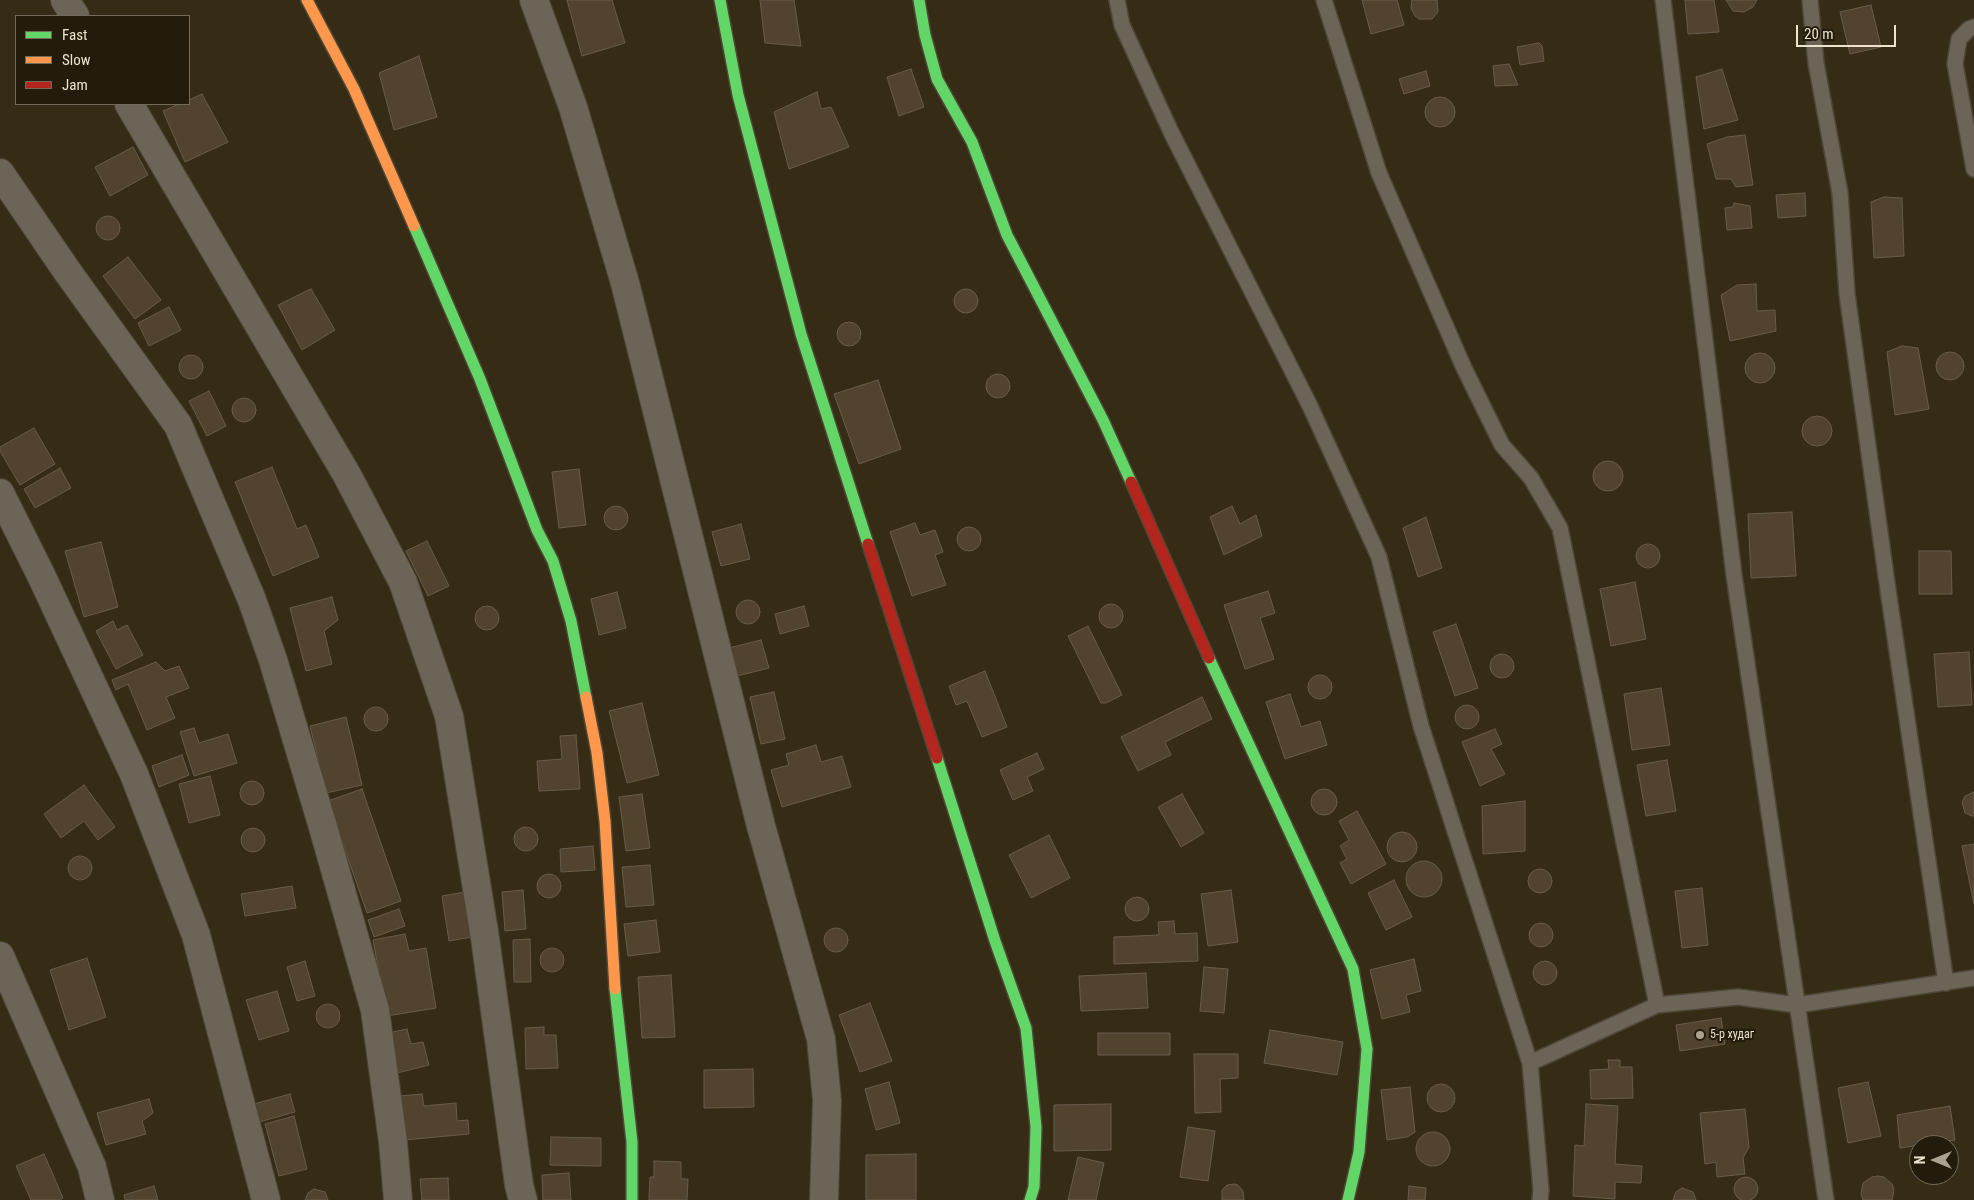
<!DOCTYPE html>
<html>
<head>
<meta charset="utf-8">
<style>
	body { margin:0 }
	#map { position:relative; width:1974px; height:1200px; overflow:hidden; background:#362c16; font-family:"Roboto Condensed",sans-serif }
	canvas { display:block }
	.legend { position:absolute; left:15px; top:15px; width:175px; height:90px; box-sizing:border-box; background:#231b0b; border:1px solid #736b59; margin:0; padding:6px 9px; list-style:none; font-size:15px; color:#ece2cd }
	.legend li { display:flex; align-items:center; gap:10px; height:25px }
	.legend b { width:25px; border:1px solid #736b59 }
	.north { position:absolute; left:1909px; top:1135px; width:50px; height:50px; box-sizing:border-box; background:#231b0b; border:1px solid #736b59; border-radius:50%; rotate:270deg; font-size:14px; font-weight:700; line-height:20px; text-align:center; color:#ece2cd }
	.north::after { content:''; display:block; margin:auto; width:18px; height:22px; background:#aca28d; clip-path:polygon(50% 0,100% 100%,50% 72%,0 100%) }
	.scale { position:absolute; left:1796px; top:25px; width:100px; height:22px; box-sizing:border-box; border:2px solid #ece2cd; border-top:0; padding-left:6px; font-size:15px; line-height:18px; white-space:nowrap; color:#ece2cd; -webkit-text-stroke:4px #231b0b; paint-order:stroke }
</style>
</head>
<body>
<div id="map">
<canvas width="1974" height="1200"></canvas>
<ul class="legend">
<li><b style="height:6px;background:#63d668"></b>Fast</li>
<li><b style="height:6px;background:#ff974d"></b>Slow</li>
<li><b style="height:6px;background:#b3261e"></b>Jam</li>
</ul>
<div class="north">N</div>
<div class="scale">20 m</div>
</div>
<script>
const c = document.querySelector('canvas').getContext('2d');
c.lineJoin = 'round';
function fillPath(path, color) {
  c.fillStyle = color;
  c.fill(path, 'evenodd');
}
function shape(rows) {
  const path = new Path2D();
  for (const r of rows) {
    if (r.length === 3) {
      path.moveTo(r[0] + r[2], r[1]);
      path.arc(r[0], r[1], r[2], 0, 2 * Math.PI);
      continue;
    }
    path.moveTo(r[0], r[1]);
    for (let i = 2; i < r.length; i += 2) path.lineTo(r[i], r[i + 1]);
  }
  return path;
}
function strokePath(path, color, width, dash) {
  c.strokeStyle = color;
  c.lineWidth = width;
  c.lineCap = dash ? 'butt' : 'round';
  c.setLineDash(dash || []);
  c.stroke(path);
}
function write(font, color, halo, rows, align = 'center') {
  c.font = font + ' "Roboto Condensed",sans-serif';
  c.lineWidth = 4.5;
  c.setLineDash([]);
  c.textBaseline = 'middle';
  c.strokeStyle = halo;
  c.fillStyle = color;
  for (const [text, x, y, turn = 0] of rows) {
    c.save();
    c.translate(x, y);
    c.rotate((+turn || 0) * Math.PI / 180);
    c.textAlign = isNaN(turn) ? turn : align;
    if (halo) c.strokeText(text, 0, 0);
    c.fillText(text, 0, 0);
    c.restore();
  }
}
const building = shape([
	[567,0,612,0,625,43,582,56,567,0],
	[760,0,794,0,801,46,765,43,760,0],
	[1362,0,1397,0,1404,25,1371,34,1362,0],
	[1412,0,1437,0,1438,12,1432,19,1419,19,1415,16,1411,8,1412,0],
	[1685,0,1714,0,1719,32,1688,34,1685,0],
	[1726,0,1757,0,1753,7,1744,12,1733,11,1726,0],
	[1871,5,1881,47,1850,54,1840,12,1871,5],
	[1539,43,1542,46,1544,61,1520,65,1517,47,1539,43],
	[419,56,437,117,394,130,379,73,419,56],
	[1509,64,1518,85,1495,86,1493,66,1509,64],
	[911,69,924,107,899,116,887,77,911,69],
	[1722,69,1738,120,1704,129,1696,77,1722,69],
	[1426,71,1430,86,1404,94,1399,79,1426,71],
	[817,92,821,109,831,107,849,147,789,169,774,112,817,92],
	[202,94,228,142,185,162,163,111,179,104,189,104,189,100,202,94],
	[1440,112,15],
	[1745,135,1753,185,1736,187,1731,179,1716,179,1707,144,1727,137,1745,135],
	[133,147,148,175,110,196,95,167,133,147],
	[1805,193,1806,216,1778,218,1776,195,1805,193],
	[1884,197,1902,198,1904,256,1874,258,1871,202,1884,197],
	[1734,203,1750,206,1752,228,1727,230,1725,208,1733,207,1734,203],
	[108,228,12],
	[128,257,161,300,135,319,103,276,128,257],
	[1756,284,1757,311,1775,310,1776,331,1730,341,1721,295,1737,285,1756,284],
	[311,289,335,330,302,350,278,305,311,289],
	[966,301,12],
	[169,307,181,330,149,346,138,323,169,307],
	[849,334,12],
	[1902,346,1918,348,1929,409,1895,415,1887,352,1902,346],
	[1950,366,14],
	[1760,368,15],
	[191,367,12],
	[998,386,12],
	[878,380,901,449,859,464,834,394,878,380],
	[209,391,226,426,207,436,189,401,209,391],
	[244,410,12],
	[1817,431,15],
	[34,428,55,464,20,485,0,451,0,447,34,428],
	[1608,476,15],
	[272,467,297,529,306,525,319,557,273,576,235,482,272,467],
	[60,468,71,488,35,508,24,489,60,468],
	[579,469,586,525,559,528,552,472,579,469],
	[1232,506,1240,524,1256,515,1262,536,1224,555,1210,517,1232,506],
	[616,518,12],
	[1792,512,1796,576,1751,578,1748,514,1792,512],
	[1426,517,1442,568,1418,577,1403,528,1426,517],
	[915,523,920,535,935,530,943,552,935,555,946,585,912,596,890,532,915,523],
	[741,524,750,559,721,566,712,532,741,524],
	[969,539,12],
	[427,541,449,586,428,596,406,551,427,541],
	[101,542,118,607,84,617,65,551,101,542],
	[1648,556,12],
	[1919,551,1951,551,1952,594,1919,594,1919,551],
	[1635,582,1646,639,1611,646,1600,589,1635,582],
	[1268,591,1275,613,1260,618,1274,659,1245,669,1224,605,1268,591],
	[617,592,626,628,599,635,591,599,617,592],
	[332,597,338,620,324,631,332,664,306,671,290,608,332,597],
	[748,612,12],
	[1111,616,12],
	[804,606,809,626,780,634,775,614,804,606],
	[487,618,12],
	[113,621,117,630,127,625,143,655,116,669,96,631,113,621],
	[1456,624,1478,688,1455,696,1433,632,1456,624],
	[1088,626,1122,695,1106,703,1101,703,1068,636,1088,626],
	[761,640,769,668,737,676,729,648,761,640],
	[1969,652,1972,705,1938,707,1934,654,1969,652],
	[1502,666,12],
	[156,662,165,671,179,666,189,688,166,697,175,718,147,730,128,684,116,690,112,680,156,662],
	[985,671,1007,727,982,737,967,701,956,705,949,686,985,671],
	[1320,687,12],
	[1661,688,1670,745,1632,750,1624,694,1661,688],
	[774,692,785,739,761,744,750,697,774,692],
	[1290,694,1301,727,1320,721,1327,745,1285,759,1266,702,1290,694],
	[1202,697,1212,719,1165,742,1171,755,1138,771,1121,737,1202,697],
	[642,703,659,775,627,783,609,711,642,703],
	[1467,717,12],
	[376,719,12],
	[346,717,362,785,326,793,310,726,346,717],
	[194,728,199,743,228,734,237,763,194,776,180,732,194,728],
	[1495,729,1502,744,1491,749,1505,774,1480,786,1462,742,1495,729],
	[576,735,580,789,539,791,537,761,562,759,560,736,576,735],
	[816,745,821,762,842,756,851,787,782,807,771,770,789,765,786,754,816,745],
	[1037,753,1044,769,1027,777,1033,791,1013,800,1000,770,1037,753],
	[182,755,189,775,159,787,152,766,182,755],
	[1667,760,1676,811,1646,816,1637,765,1667,760],
	[210,776,220,815,189,823,179,784,210,776],
	[252,793,12],
	[84,785,115,827,98,840,84,821,61,838,44,814,84,785],
	[362,789,401,901,367,913,328,801,362,789],
	[1324,802,13],
	[1974,792,1974,816,1972,816,1965,813,1962,802,1965,796,1974,792],
	[642,794,650,848,626,851,619,797,642,794],
	[1182,794,1204,833,1181,847,1158,807,1182,794],
	[1525,801,1525,851,1483,854,1482,806,1525,801],
	[1357,811,1386,864,1351,884,1340,863,1347,859,1340,846,1349,840,1339,821,1357,811],
	[526,839,12],
	[253,840,12],
	[1402,847,15],
	[1049,835,1070,878,1031,898,1009,855,1049,835],
	[1974,844,1974,904,1962,846,1974,844],
	[593,846,595,870,561,872,560,849,593,846],
	[80,868,12],
	[1424,879,18],
	[650,865,654,905,626,907,622,867,650,865],
	[1540,881,12],
	[549,886,12],
	[1394,880,1412,917,1386,930,1368,893,1394,880],
	[292,886,296,908,245,916,241,894,292,886],
	[1702,888,1708,945,1682,948,1675,891,1702,888],
	[523,890,526,929,505,931,502,892,523,890],
	[1231,890,1238,942,1208,946,1201,894,1231,890],
	[465,892,472,937,449,941,442,896,465,892],
	[1137,909,12],
	[399,909,405,926,374,937,368,920,399,909],
	[656,920,660,952,628,956,624,924,656,920],
	[1174,921,1175,934,1197,933,1198,961,1114,964,1114,937,1159,935,1158,922,1174,921],
	[1541,935,12],
	[836,940,12],
	[405,934,409,951,426,948,436,1008,387,1016,373,940,405,934],
	[530,939,531,982,514,982,513,940,530,939],
	[552,960,12],
	[87,958,106,1017,69,1030,50,970,87,958],
	[1414,959,1421,991,1406,995,1410,1012,1382,1019,1370,970,1414,959],
	[305,961,315,996,297,1001,287,967,305,961],
	[1545,973,12],
	[1204,967,1228,969,1224,1013,1200,1011,1204,967],
	[1146,973,1148,1008,1081,1011,1079,976,1146,973],
	[671,975,675,1037,642,1038,638,977,671,975],
	[277,991,289,1031,259,1040,246,1000,277,991],
	[870,1003,892,1061,860,1072,839,1015,870,1003],
	[328,1016,12],
	[1721,1018,1725,1044,1680,1051,1676,1025,1721,1018],
	[544,1027,544,1035,556,1035,558,1068,526,1069,525,1028,544,1027],
	[407,1029,411,1044,423,1042,429,1065,397,1073,388,1033,407,1029],
	[1270,1030,1343,1042,1337,1075,1264,1063,1270,1030],
	[1098,1033,1170,1033,1170,1055,1098,1055,1098,1033],
	[1194,1054,1238,1054,1238,1078,1220,1079,1221,1112,1195,1113,1194,1054],
	[1608,1060,1620,1060,1620,1067,1632,1067,1633,1098,1591,1099,1590,1070,1609,1069,1608,1060],
	[753,1069,754,1107,704,1108,704,1070,753,1069],
	[889,1082,900,1123,876,1130,865,1089,889,1082],
	[1868,1082,1881,1136,1848,1143,1838,1088,1868,1082],
	[1441,1098,14],
	[1410,1087,1415,1132,1407,1137,1387,1140,1381,1090,1410,1087],
	[290,1094,295,1112,259,1122,254,1104,290,1094],
	[422,1094,424,1106,456,1103,457,1121,468,1120,469,1134,404,1140,400,1096,422,1094],
	[149,1099,153,1113,142,1121,146,1134,106,1145,97,1113,149,1099],
	[1111,1104,1111,1150,1054,1151,1054,1105,1111,1104],
	[1586,1104,1618,1106,1615,1164,1642,1166,1641,1183,1615,1182,1615,1199,1573,1196,1575,1145,1584,1146,1586,1104],
	[1950,1106,1955,1140,1900,1148,1897,1115,1950,1106],
	[1745,1109,1749,1147,1743,1158,1745,1174,1717,1177,1716,1162,1705,1164,1700,1113,1745,1109],
	[294,1116,307,1169,279,1176,265,1124,294,1116],
	[1188,1127,1215,1131,1208,1181,1180,1177,1188,1127],
	[1433,1149,17],
	[551,1137,601,1138,601,1166,550,1165,551,1137],
	[44,1154,63,1198,59,1200,31,1200,16,1166,44,1154],
	[916,1154,916,1200,866,1200,866,1155,916,1154],
	[1078,1157,1104,1163,1096,1200,1068,1200,1078,1157],
	[654,1161,681,1162,681,1179,688,1179,687,1200,649,1200,650,1177,654,1177,654,1161],
	[569,1173,571,1200,543,1200,542,1175,569,1173],
	[1878,1176,1884,1177,1892,1184,1894,1190,1892,1200,1863,1200,1861,1194,1863,1183,1872,1177,1878,1176],
	[1746,1189,12],
	[448,1178,449,1200,422,1200,420,1179,448,1178],
	[1234,1184,1238,1185,1243,1191,1244,1200,1222,1200,1222,1190,1227,1185,1234,1184],
	[154,1186,158,1200,125,1200,124,1195,154,1186],
	[1409,1186,1426,1188,1425,1200,1408,1200,1409,1186],
	[1682,1188,1693,1192,1696,1200,1673,1200,1676,1192,1682,1188],
	[314,1189,325,1192,328,1200,305,1200,308,1193,314,1189]
]);
fillPath(building, '#51432e');
strokePath(building, '#675c4c', 1);
const lane = shape([
	[1117,0,1122,25,1171,132,1310,406,1379,557,1421,726,1530,1063,1541,1190,1540,1200],
	[1324,0,1379,173,1464,368,1502,445,1531,478,1560,528,1657,1005],
	[1663,0,1734,575,1826,1200],
	[1810,0,1816,63,1840,193,1847,294,1887,583,1946,983],
	[1974,27,1969,29,1959,39,1955,64,1974,169],
	[1530,1063,1657,1005,1738,997,1797,1005,1974,978]
]);
const street = shape([
	[65,0,75,16],
	[534,0,573,107,625,283,761,826,821,1039,827,1100,824,1200],
	[129,104,347,475,403,582,449,716,485,938,519,1185,523,1200],
	[0,173,67,271,178,425,252,600,273,660,323,827,375,1010,393,1142,398,1200],
	[0,493,41,575,134,774,196,935,266,1200],
	[0,956,92,1167,100,1200]
]);
const fast = shape([
	[720,0,738,95,801,334,868,544],
	[919,0,925,35,937,79,972,142,1007,235,1103,420,1131,482],
	[414,226,480,379,537,530,553,561,571,621,586,697],
	[1209,658,1353,969,1367,1049,1359,1152,1348,1200],
	[937,758,995,941,1026,1028,1036,1127,1034,1187,1030,1200],
	[615,989,632,1142,632,1200]
]);
const slow = shape([
	[307,0,354,89,414,226],
	[586,697,597,753,605,821,615,989]
]);
const jam = shape([
	[1131,482,1209,658],
	[868,544,937,758]
]);
strokePath(lane, '#4e4737', 18);
strokePath(street, '#4e4737', 30);
strokePath(fast, '#4e4737', 14);
strokePath(slow, '#4e4737', 14);
strokePath(jam, '#4e4737', 14);
strokePath(lane, '#6c6456', 15);
strokePath(street, '#6c6456', 28);
strokePath(fast, '#63d668', 11);
strokePath(slow, '#ff974d', 11);
strokePath(jam, '#b3261e', 11);
for (const [x, y, r, color] of [
	[1700,1035,5,"#aca28d"]
]) {
  const dot = new Path2D();
  dot.arc(x, y, r, 0, 2 * Math.PI);
  c.fillStyle = color;
  c.fill(dot);
  strokePath(dot, '#231b0b', 2);
}
write('12px', '#ece2cd', '#231b0b', [
	["5-р худаг",1710,1035]
], 'left');
</script>
</body>
</html>
